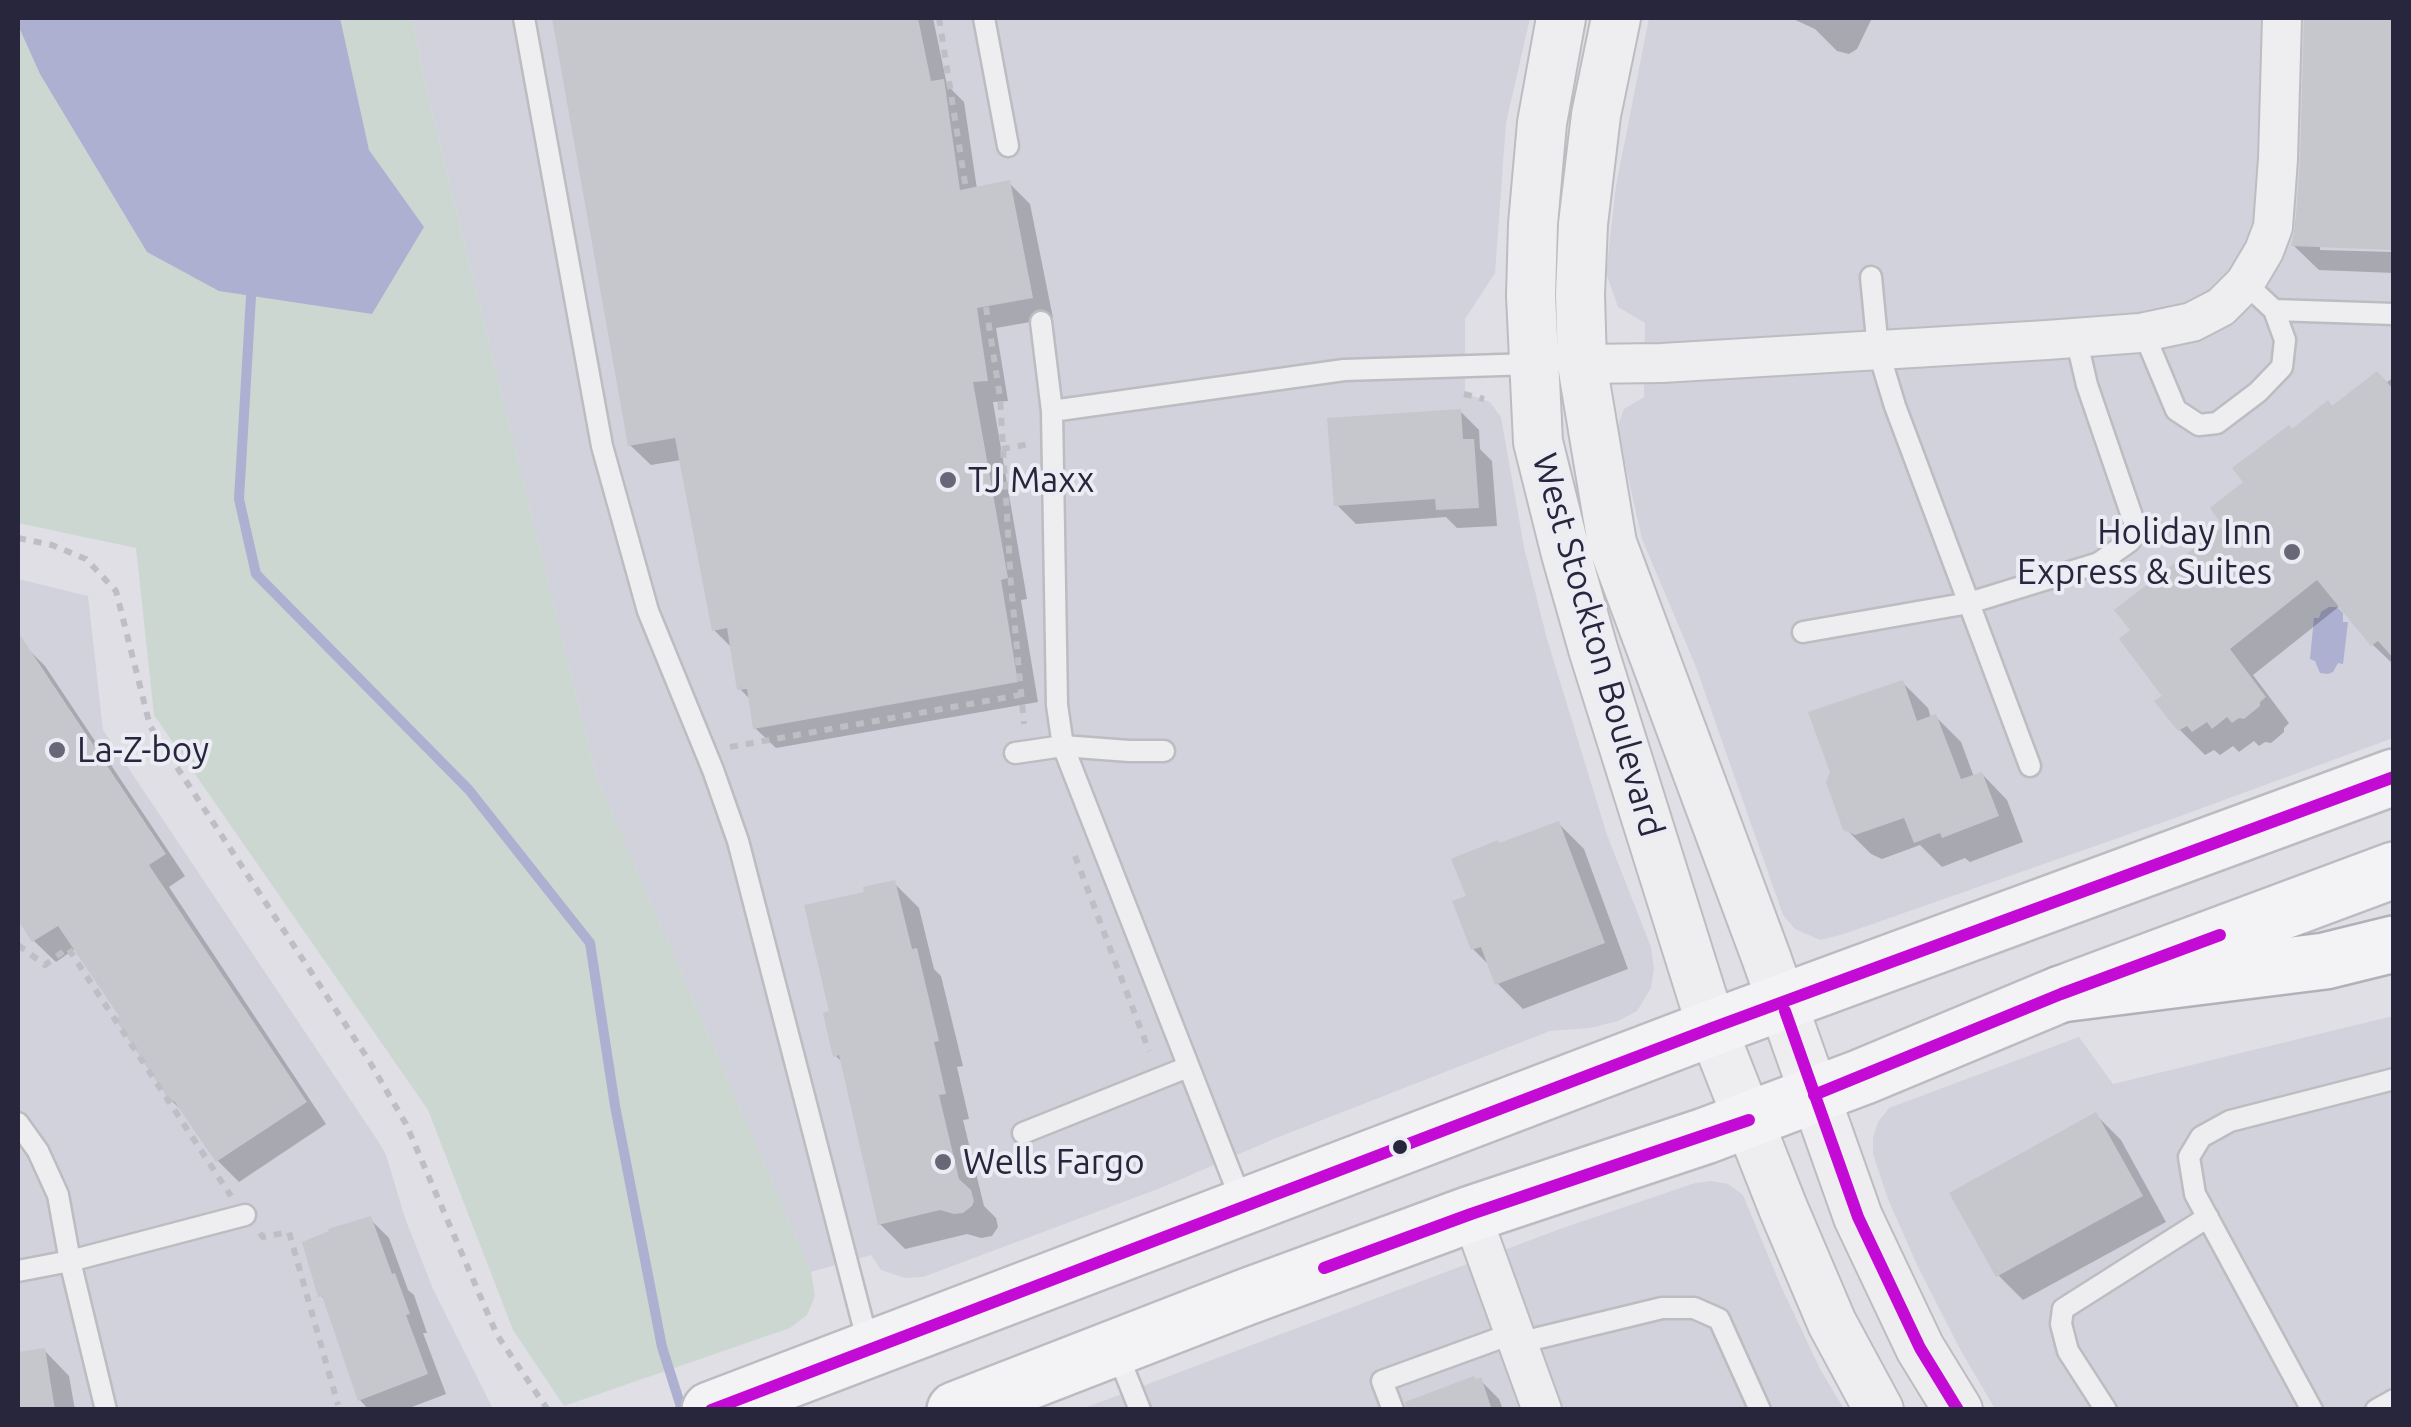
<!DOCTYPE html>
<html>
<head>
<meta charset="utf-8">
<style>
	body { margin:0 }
	#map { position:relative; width:2411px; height:1427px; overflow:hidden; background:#dfdfe5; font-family:Ubuntu,sans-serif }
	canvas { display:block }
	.frame { position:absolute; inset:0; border:20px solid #27263d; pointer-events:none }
</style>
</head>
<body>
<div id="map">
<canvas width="2411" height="1427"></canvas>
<div class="frame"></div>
</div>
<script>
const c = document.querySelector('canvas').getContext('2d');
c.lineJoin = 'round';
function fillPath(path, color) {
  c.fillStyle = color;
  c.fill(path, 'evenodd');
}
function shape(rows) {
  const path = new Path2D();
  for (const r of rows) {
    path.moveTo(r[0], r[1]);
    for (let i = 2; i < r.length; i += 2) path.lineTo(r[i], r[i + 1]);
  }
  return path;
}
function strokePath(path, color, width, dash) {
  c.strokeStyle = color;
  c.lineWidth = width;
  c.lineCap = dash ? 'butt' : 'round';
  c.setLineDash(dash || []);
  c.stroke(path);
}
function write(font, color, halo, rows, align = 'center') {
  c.font = font + ' Ubuntu,sans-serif';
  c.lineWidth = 8;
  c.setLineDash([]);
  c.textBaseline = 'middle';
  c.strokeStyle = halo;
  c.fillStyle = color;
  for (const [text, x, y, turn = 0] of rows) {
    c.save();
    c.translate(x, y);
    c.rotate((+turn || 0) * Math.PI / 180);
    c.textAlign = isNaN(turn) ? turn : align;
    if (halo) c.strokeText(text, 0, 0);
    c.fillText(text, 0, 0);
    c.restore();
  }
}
fillPath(shape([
	[412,18,1530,18,1506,123,1495,273,1465,319,1465,393,1490,402,1501,417,1524,547,1547,639,1607,835,1651,947,1654,969,1651,988,1637,1011,1618,1021,1590,1028,1550,1031,1276,1138,1163,1187,923,1277,905,1278,881,1270,871,1255,811,1272,596,775,425,83],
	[1649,18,2393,18,2393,738,2175,818,1844,934,1820,940,1795,929,1783,915,1696,667,1642,539,1617,428,1624,409,1644,397,1645,323,1618,307,1606,273,1616,186],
	[18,579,88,596,103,730,380,1144,386,1155,405,1218,433,1289,493,1409,18,1410],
	[2393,1016,2393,1409,1995,1409,1961,1351,1918,1267,1888,1199,1873,1154,1873,1137,1878,1122,1889,1108,2079,1037,2113,1084],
	[1712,1181,1728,1184,1743,1195,1780,1284,1820,1369,1844,1409,1079,1410,1560,1229,1695,1183]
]), '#d2d2dd');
fillPath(shape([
	[18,18,412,18,425,83,596,775,811,1272,815,1296,807,1315,790,1328,564,1406,513,1330,428,1110,154,715,136,548,18,523]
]), '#cdd7d1');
fillPath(shape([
	[18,18,340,18,369,150,424,227,372,314,219,291,147,252,40,74,18,25],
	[2329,607,2337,607,2343,613,2343,622,2348,622,2343,664,2338,663,2333,672,2328,674,2320,673,2315,661,2310,659,2314,618,2319,618,2321,612]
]), '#adb0d0');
fillPath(shape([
	[555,18,933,18,947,85,964,102,977,189,1009,183,1030,204,1053,318,996,328,1008,401,993,402,1027,599,1021,600,1038,702,776,748,755,728,751,700,740,689,733,649,714,630,681,460,651,465,630,445],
	[1791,18,1872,18,1857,49,1849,54,1837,51,1815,29],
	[2307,18,2394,18,2394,247,2320,244,2320,250,2394,252,2394,273,2319,270,2293,245,2303,161],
	[2394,377,2394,665,2373,645,2341,605,2253,675,2289,723,2284,728,2284,732,2271,743,2265,742,2259,746,2254,741,2239,752,2233,746,2220,755,2214,750,2205,755,2180,730,2166,697,2227,527,2247,482,2292,432,2333,408,2386,383],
	[1460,411,1479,430,1480,449,1492,461,1497,526,1457,528,1446,517,1356,524,1337,505],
	[24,645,45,666,185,876,169,887,326,1124,239,1182,218,1161,189,1118,173,1102,123,1017,76,948,56,962,34,941,18,916,18,649],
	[1902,682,1928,708,1931,718,1936,717,1961,742,1974,777,1982,774,2007,800,2023,842,1970,862,1965,858,1942,867,1920,845,1882,859,1871,854,1845,828],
	[1559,824,1584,849,1628,969,1523,1009,1497,983,1491,967,1473,949,1469,897],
	[894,883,919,908,934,969,941,976,963,1066,957,1067,969,1119,963,1120,984,1206,996,1218,998,1227,992,1236,981,1238,967,1234,905,1249,880,1224,843,1063,835,1055,832,1013,867,894],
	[2096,1115,2121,1140,2166,1222,2023,1300,1998,1275],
	[370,1219,389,1238,408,1290,414,1295,427,1333,423,1333,446,1394,404,1410,369,1410,360,1400,327,1302,321,1296],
	[44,1350,69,1376,75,1410,18,1410,18,1355],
	[1480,1380,1499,1399,1503,1410,1434,1410]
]), '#0003');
strokePath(shape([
	[251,296,239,499,256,574,469,790,590,943,615,1106,662,1347,682,1410]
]), '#adb0d0', 10);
fillPath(shape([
	[552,18,918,18,931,81,944,79,960,190,1010,180,1033,298,977,308,988,381,973,382,1008,578,1001,580,1018,682,753,729,747,689,737,690,727,628,712,631,675,438,628,446],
	[2304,18,2394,18,2394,250,2291,246,2295,229,2300,161],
	[2377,371,2394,390,2394,659,2378,641,2371,646,2317,580,2230,649,2266,697,2260,702,2260,706,2244,719,2239,718,2232,723,2227,717,2212,729,2207,722,2192,732,2187,726,2178,731,2154,701,2162,696,2119,639,2130,630,2114,610,2223,526,2210,508,2243,482,2232,468,2289,425,2292,429,2328,400,2332,406],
	[1461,409,1463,439,1474,439,1479,508,1436,510,1435,499,1334,506,1327,418],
	[18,632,166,854,149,865,307,1102,216,1162,174,1101,171,1103,115,1019,119,1016,58,926,32,942,18,920],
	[1903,680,1917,721,1936,714,1961,779,1982,772,1999,816,1942,838,1940,833,1914,843,1904,818,1855,835,1843,830,1826,782,1830,772,1808,712],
	[1559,821,1605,943,1495,985,1481,947,1471,950,1452,901,1466,896,1451,859,1498,840,1499,843],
	[895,880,912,949,917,948,939,1041,934,1042,946,1094,939,1095,959,1179,971,1190,974,1201,972,1206,963,1213,954,1214,940,1210,878,1225,839,1055,833,1057,823,1013,829,1011,804,905,864,892,863,887],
	[2096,1112,2143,1196,1996,1277,1949,1193],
	[371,1216,392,1274,395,1273,410,1314,406,1315,428,1374,358,1401,322,1296,318,1297,302,1242,329,1231,328,1229],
	[45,1348,55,1410,18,1410,18,1352],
	[1474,1376,1476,1379,1481,1377,1492,1410,1406,1410,1405,1402]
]), '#c6c6cd');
const service = shape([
	[524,18,602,446,648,611,713,770,738,841,869,1347],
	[984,18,1008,146],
	[1871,277,1878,350,1895,406,2030,766],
	[2245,283,2274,310,2394,314],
	[1041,322,1052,411,1057,705,1063,746,1243,1205],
	[2143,331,2176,410,2199,425,2217,423,2258,392,2282,367,2285,340,2274,310],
	[1052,411,1344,370,1533,364],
	[1803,632,1969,603,2099,563,2130,541,2135,525,2087,385,2076,338],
	[1015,753,1063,746,1129,751,1164,751],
	[18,1123,38,1151,58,1195,70,1261,106,1410],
	[1023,1133,1188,1067],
	[18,1271,70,1261,245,1215],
	[1518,1343,1662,1308,1694,1308,1719,1319,1760,1410],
	[1116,1350,1140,1410],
	[1393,1410,1382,1381,1514,1333],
	[2106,1410,2068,1351,2061,1324,2063,1309,2208,1217],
	[2312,1410,2195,1194,2189,1157,2201,1137,2230,1121,2394,1079],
	[2376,1410,2394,1400]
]);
const minor = shape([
	[1582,364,1662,363,2047,340,2140,333,2192,322,2221,307,2245,283,2264,251,2273,227,2278,159,2282,18],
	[1471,1214,1542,1410]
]);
const tertiary = shape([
	[1561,18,1542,123,1533,224,1531,296,1538,442,1566,554,1593,649,1712,1028,1783,1208,1832,1323,1879,1410],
	[1616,18,1596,115,1583,224,1580,294,1582,364,1612,543,1766,957,1858,1217,1920,1348,1958,1410]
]);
const primary = shape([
	[710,1410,1712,1028,2394,777],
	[955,1410,1246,1297,1471,1214,1705,1136,1862,1077,2061,994,2394,870]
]);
const motorway = shape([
	[2061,994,2325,961,2394,944]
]);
strokePath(service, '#bcbcc1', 25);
strokePath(minor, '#bcbcc1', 42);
strokePath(tertiary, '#bcbcc1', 52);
strokePath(primary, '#bbbbc2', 60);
strokePath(motorway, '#b1b1b9', 60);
strokePath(shape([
	[939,18,966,189],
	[986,307,1000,397,1011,584,1024,724],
	[1464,394,1484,399],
	[1002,449,1030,444],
	[18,538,52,545,86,559,116,591,150,726,368,1059,406,1124,497,1335,548,1410],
	[730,747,1020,695],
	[1075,856,1149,1051],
	[18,945,45,965,68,948,231,1196],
	[260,1233,263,1237,289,1232,338,1405]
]), '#bebec4', 6, [8, 8]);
strokePath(service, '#eeeef1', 20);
strokePath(minor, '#eeeef1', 38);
strokePath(tertiary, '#eeeef1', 48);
strokePath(primary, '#f3f3f5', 55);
strokePath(motorway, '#f3f3f5', 55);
strokePath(shape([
	[1785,1011,1858,1217,1920,1348,1958,1410],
	[1814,1095,2061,994,2220,935],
	[1324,1268,1471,1214,1749,1120],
	[711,1410,1712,1028,2394,777]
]), '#c40bd5', 12);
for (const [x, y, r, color] of [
	[948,480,10,"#676778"],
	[2292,552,10,"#676778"],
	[57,750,10,"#676778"],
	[1400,1147,9,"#27263d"],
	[943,1162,10,"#676778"]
]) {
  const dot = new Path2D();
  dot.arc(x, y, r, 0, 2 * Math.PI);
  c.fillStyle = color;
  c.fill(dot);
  strokePath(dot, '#ececf5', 4);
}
write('35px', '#27263d', '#ececf5', [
	["TJ Maxx",968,480],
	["Holiday Inn",2272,532,"right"],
	["Express & Suites",2272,572,"right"],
	["La-Z-boy",77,750],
	["Wells Fargo",963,1162]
], 'left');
write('35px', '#27263d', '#ececf5', [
	["West Stockton Boulevard",1598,645,74]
]);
</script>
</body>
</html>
